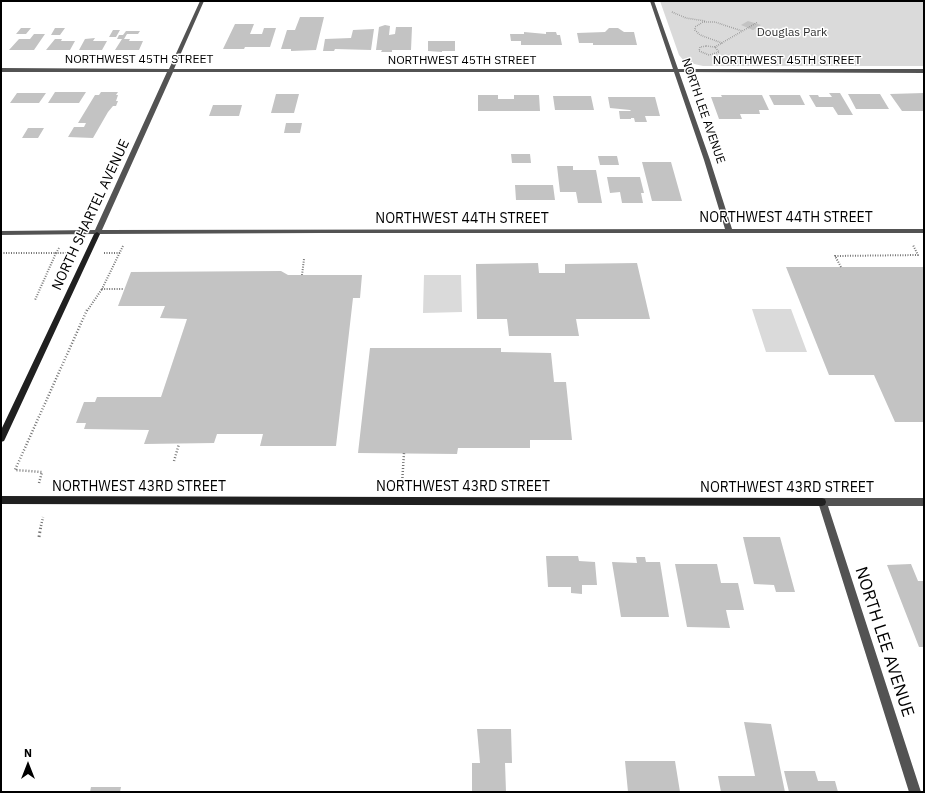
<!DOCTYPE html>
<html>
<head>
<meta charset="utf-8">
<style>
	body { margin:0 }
	#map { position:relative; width:925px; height:793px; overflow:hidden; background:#fff; font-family:"IBM Plex Sans",sans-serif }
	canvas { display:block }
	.frame { position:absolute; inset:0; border:2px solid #000; pointer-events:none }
	.north { position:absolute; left:8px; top:745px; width:40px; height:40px; -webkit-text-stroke:3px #fff; paint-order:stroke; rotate:0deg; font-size:11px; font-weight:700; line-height:16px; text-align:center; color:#000 }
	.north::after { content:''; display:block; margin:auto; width:14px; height:18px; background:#000; clip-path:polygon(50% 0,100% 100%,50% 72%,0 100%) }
</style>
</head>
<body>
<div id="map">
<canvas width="925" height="793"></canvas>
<div class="frame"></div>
<div class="north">N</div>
</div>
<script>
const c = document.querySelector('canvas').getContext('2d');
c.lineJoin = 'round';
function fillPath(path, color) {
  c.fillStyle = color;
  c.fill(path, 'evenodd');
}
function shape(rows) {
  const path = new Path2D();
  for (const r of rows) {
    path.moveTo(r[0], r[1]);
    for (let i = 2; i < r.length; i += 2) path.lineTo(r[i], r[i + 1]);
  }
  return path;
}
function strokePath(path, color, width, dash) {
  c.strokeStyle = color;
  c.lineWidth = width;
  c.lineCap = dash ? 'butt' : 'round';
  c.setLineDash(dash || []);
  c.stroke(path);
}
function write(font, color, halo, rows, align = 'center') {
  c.font = font + ' "IBM Plex Sans",sans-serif';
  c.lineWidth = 3;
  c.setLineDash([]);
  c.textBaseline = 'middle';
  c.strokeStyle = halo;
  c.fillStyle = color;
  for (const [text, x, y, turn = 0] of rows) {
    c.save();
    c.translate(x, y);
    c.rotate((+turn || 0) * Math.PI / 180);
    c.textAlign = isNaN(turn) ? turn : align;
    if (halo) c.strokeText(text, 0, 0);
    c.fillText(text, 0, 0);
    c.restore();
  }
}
fillPath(shape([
	[660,1,924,1,924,66,703,66,690,63,684,61,679,55],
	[424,275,461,275,462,312,423,313],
	[752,309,791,309,807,352,766,352]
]), '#dadada');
fillPath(shape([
	[300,17,324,17,316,50,291,51,291,49,281,49,287,30,295,30],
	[748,21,761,25,753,30,741,25],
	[235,24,254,24,250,34,262,34,264,28,276,28,270,47,245,47,244,49,223,49],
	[385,25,390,26,389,35,395,34,396,27,412,27,411,50,392,50,392,52,381,52,382,50,376,50,379,27],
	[21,28,31,28,26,34,16,34],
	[55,28,65,28,60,35,51,35],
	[609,28,618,28,624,32,634,32,637,45,593,45,593,43,579,43,577,33,605,32],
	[374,29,371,50,335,49,334,51,323,51,325,39,351,38,353,30],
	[113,30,120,30,116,37,109,37],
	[126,31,140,31,138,34,127,34,124,39,130,39,129,41,143,41,139,50,115,50,122,39,117,39,119,35,123,35],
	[524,32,546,34,546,32,556,32,557,35,560,35,562,45,521,45,521,41,511,41,510,34,524,34],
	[34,34,45,34,34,50,9,50,19,39,30,39],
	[95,38,93,41,107,41,102,50,79,50,85,39],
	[55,39,62,39,61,41,75,41,70,50,46,50],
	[428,41,455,41,455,51,442,51,442,52,428,51],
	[55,92,86,92,79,103,48,103],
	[101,92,118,92,116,95,118,95,116,101,118,101,116,106,113,106,108,112,93,138,68,137,74,127,84,127,86,123,78,123,95,95,99,95],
	[17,93,46,93,39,103,10,103],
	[829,93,840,93,853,115,838,115,833,107,816,107,809,95,818,95,819,97,832,97],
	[924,93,924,111,902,111,890,94],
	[276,94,299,94,294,113,271,113],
	[848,94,880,94,889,109,856,109],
	[478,95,498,95,498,99,514,99,514,95,539,95,540,111,478,111],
	[721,95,762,95,769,110,759,110,760,114,740,114,742,119,719,119,711,97,722,97],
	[769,95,800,95,805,105,774,105],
	[553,96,591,96,594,110,555,110],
	[608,97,655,97,660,116,645,116,647,122,635,122,634,118,631,118,631,119,620,119,619,111,631,111,630,110,610,108],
	[213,105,242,105,239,116,209,116],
	[286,123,302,123,300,133,284,133],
	[28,128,44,128,38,138,22,138],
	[511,154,530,154,531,163,512,163],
	[598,156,617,156,619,165,600,165],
	[642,162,671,162,682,201,652,201],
	[557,166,573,166,573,170,596,170,602,203,578,203,576,192,560,192],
	[607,177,640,177,644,193,641,193,643,203,622,203,620,192,610,193],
	[515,185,553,185,555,200,516,200],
	[538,263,539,273,565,273,565,264,637,263,650,319,576,319,579,336,509,336,507,319,477,319,476,264],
	[786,267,924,267,924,422,895,422,874,375,829,375],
	[281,271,288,275,362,275,360,298,353,298,336,446,260,446,263,434,217,434,214,443,144,444,149,430,84,429,86,423,76,423,84,402,95,402,97,397,161,397,187,319,160,318,165,306,118,306,131,272],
	[370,348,501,348,501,352,551,353,554,382,566,382,572,440,530,440,530,448,458,448,457,454,358,453],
	[743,537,780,537,795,592,776,592,774,585,754,584],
	[546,556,578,556,579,561,595,562,597,585,582,585,582,594,571,593,571,587,548,587],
	[636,557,645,557,646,562,660,562,669,617,621,617,612,562,637,563],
	[675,564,717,564,721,583,738,583,744,610,726,610,730,628,687,627],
	[911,564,918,581,924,581,924,647,919,647,887,565],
	[744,722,771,724,785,792,721,792,718,776,755,776],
	[477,729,511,729,512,763,505,763,506,792,472,792,472,763,480,763],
	[625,761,675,761,680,792,628,792],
	[784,771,815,771,818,781,835,781,838,792,789,792],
	[91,787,121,787,120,792,90,792]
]), '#c3c3c3');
strokePath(shape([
	[672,12,686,18,705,21],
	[722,43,700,35,695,30,695,27,703,22,715,22,742,31],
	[706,46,715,47,719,52,709,55,699,51,700,47,706,46],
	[715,47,758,22]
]), '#757575', 1.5, [0.5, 1.5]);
strokePath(shape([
	[123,246,102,289,124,289],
	[59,248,56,253,71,253],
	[1,253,56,253,35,300],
	[104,253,120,253],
	[841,267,835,256,918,255,913,245],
	[302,275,304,259],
	[87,311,102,289]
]), '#757575', 2, [1, 1.5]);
strokePath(shape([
	[174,461,179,444],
	[39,483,42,472,15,470,87,310],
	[402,484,404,453],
	[41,526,43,517]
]), '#757575', 2.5, [1, 2]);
strokePath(shape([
	[39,537,41,525]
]), '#757575', 3, [1.5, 2.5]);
fillPath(shape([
	[200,1,204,1,174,69,673,69,650,1,654,1,678,69,924,69,924,73,679,72,710,160,732,229,924,229,924,233,321,233,100,234,97,236,94,234,1,235,1,231,95,230,167,72,1,72,1,68,169,69,200,1],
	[173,72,674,72,704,160,725,229,102,230,173,72],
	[822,498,924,498,924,506,828,506,921,792,909,792,818,502,819,499,822,498]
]), '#535353');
fillPath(shape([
	[97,232,100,234,5,439,4,441,1,442,1,430,94,234,97,232],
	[1,496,822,498,825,499,826,502,825,505,822,506,1,504,1,496]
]), '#202020');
write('12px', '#313131', '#fff', [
	["Douglas Park",792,33]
]);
write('12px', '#000', '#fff', [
	["NORTHWEST 45TH STREET",139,60],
	["NORTHWEST 45TH STREET",462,61],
	["NORTHWEST 45TH STREET",787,61],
	["NORTH LEE AVENUE",703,111,71]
]);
write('14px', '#000', '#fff', [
	["NORTH SHARTEL AVENUE",91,215,-65],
	["NORTHWEST 44TH STREET",786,218],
	["NORTHWEST 44TH STREET",462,219],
	["NORTHWEST 43RD STREET",139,487],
	["NORTHWEST 43RD STREET",463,487],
	["NORTHWEST 43RD STREET",787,488]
]);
write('17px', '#000', '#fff', [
	["NORTH LEE AVENUE",884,642,72]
]);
</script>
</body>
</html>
